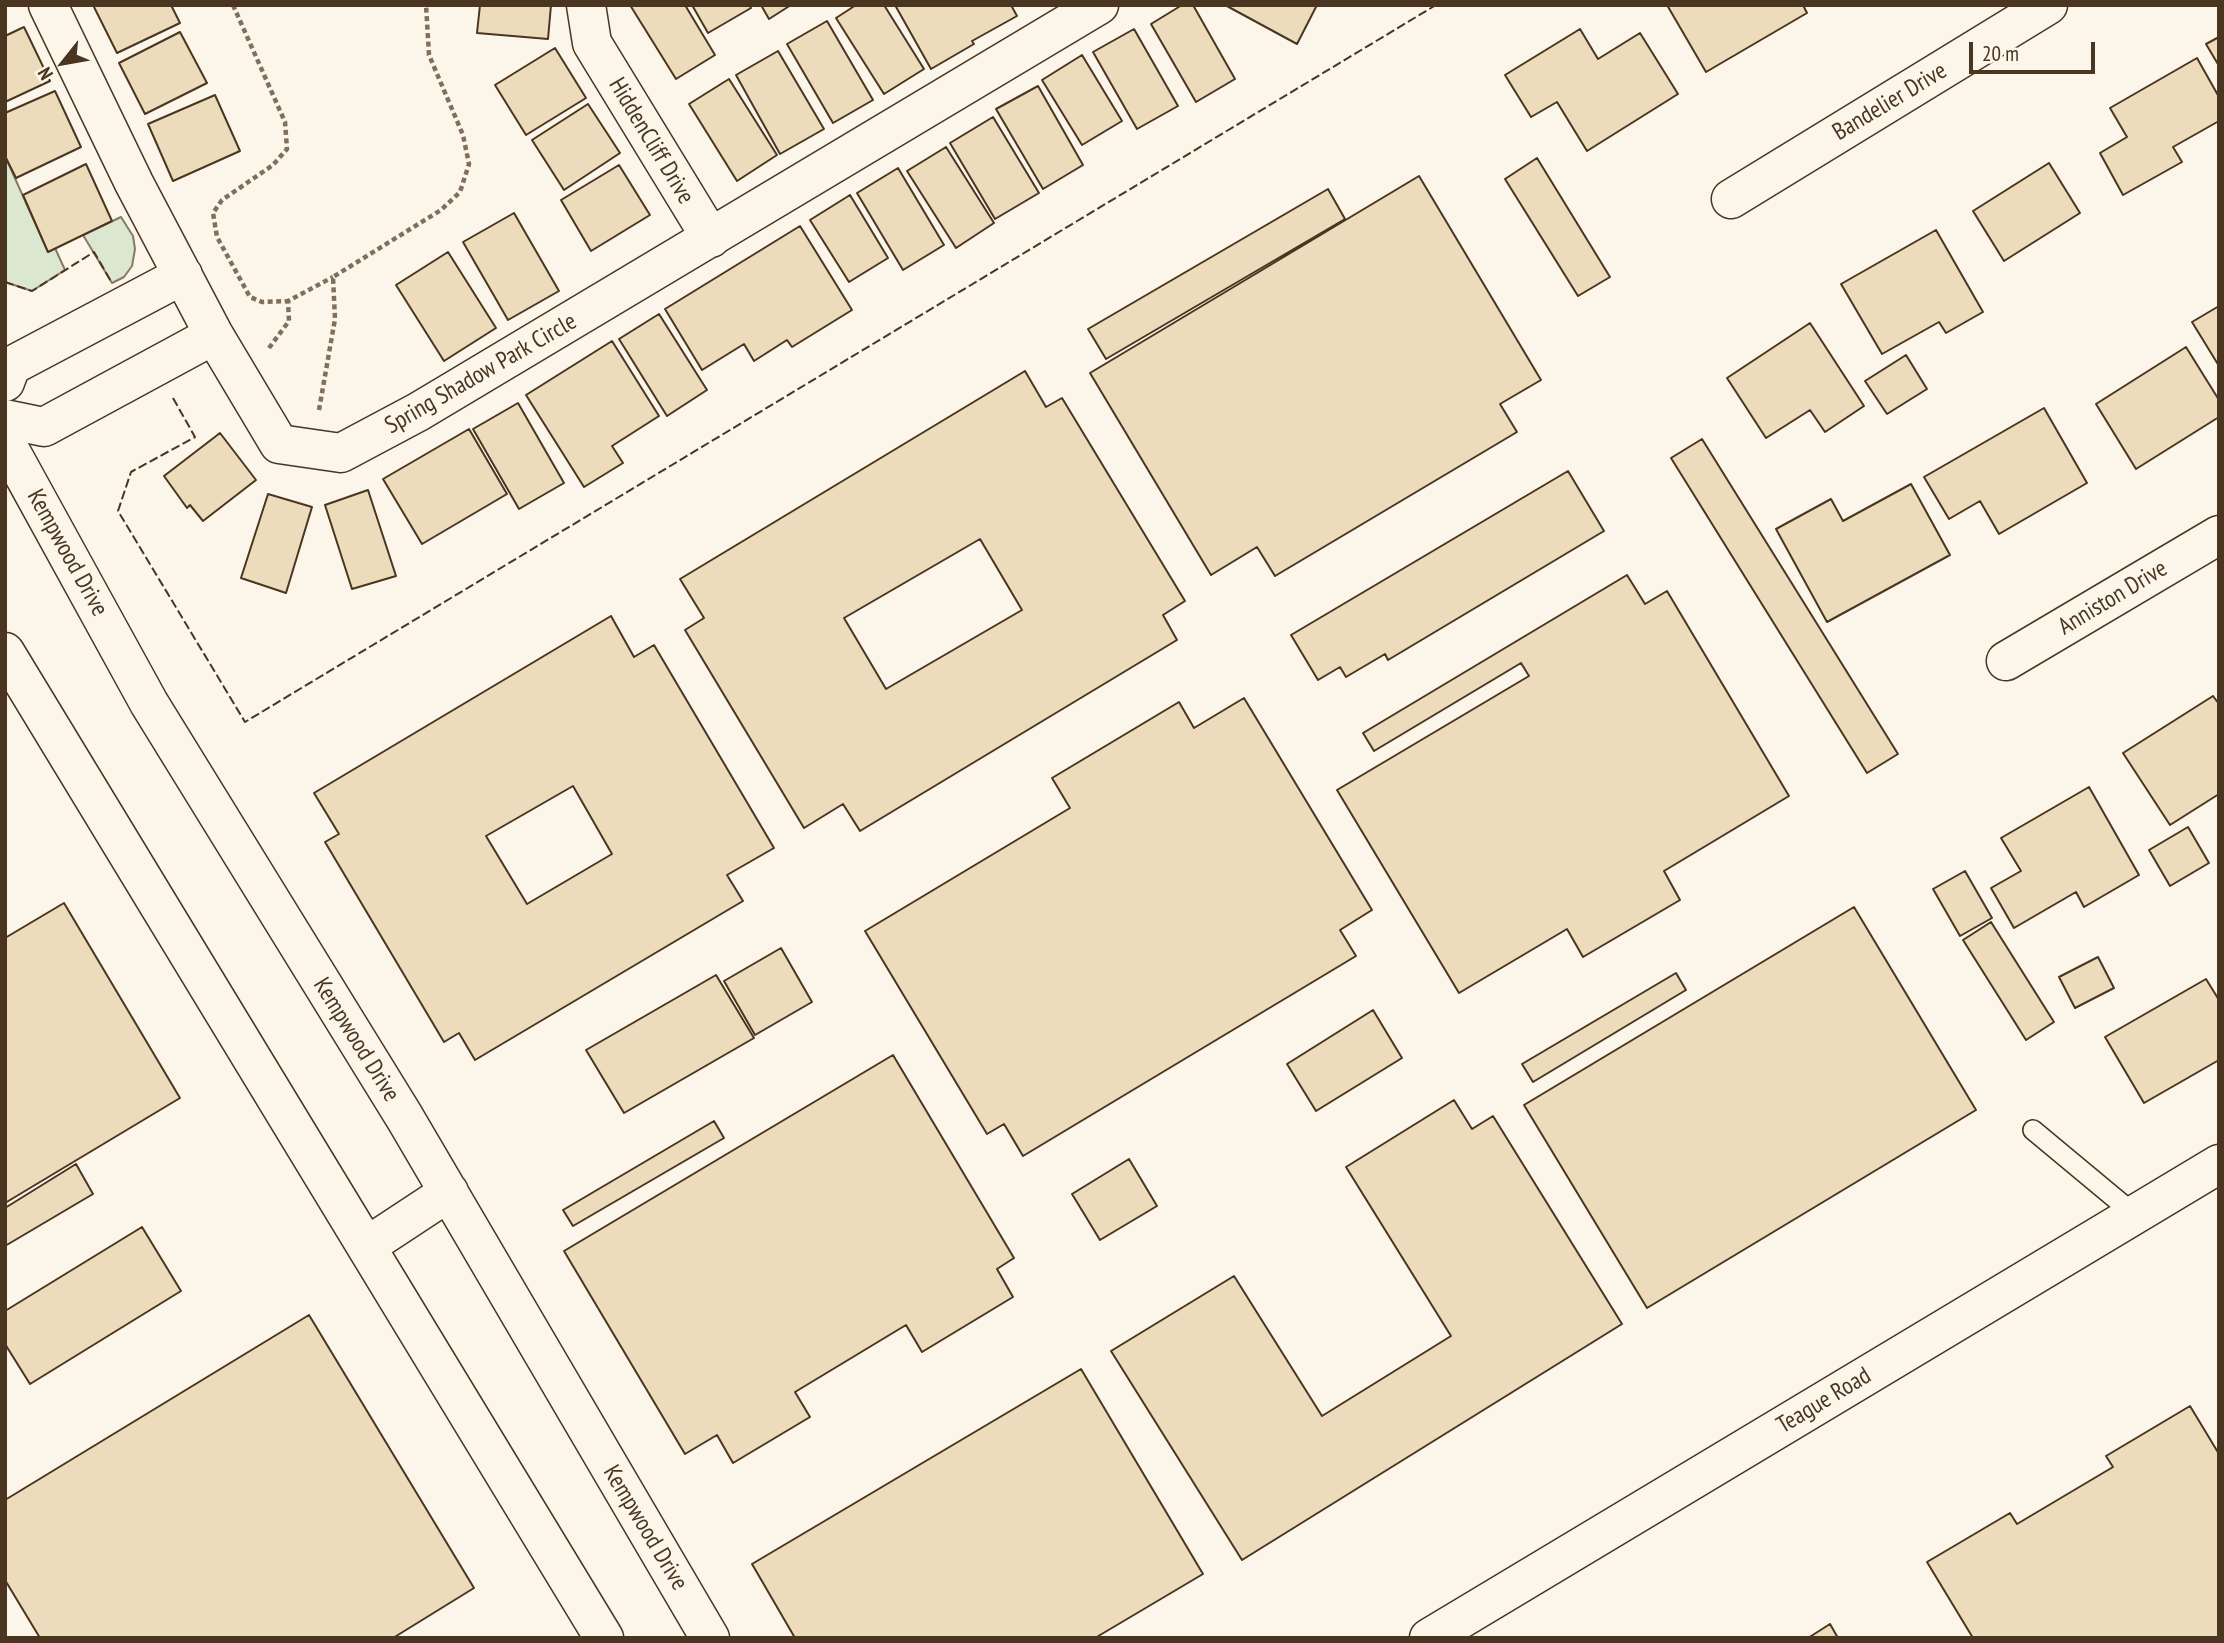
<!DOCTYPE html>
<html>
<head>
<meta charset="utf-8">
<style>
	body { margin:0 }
	#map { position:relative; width:2224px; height:1643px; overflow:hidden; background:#fbf6e9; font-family:"PT Sans Narrow",sans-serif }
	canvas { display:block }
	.frame { position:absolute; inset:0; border:7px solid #4a3520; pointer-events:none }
	.north { position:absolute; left:28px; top:28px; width:70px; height:70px; -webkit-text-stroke:5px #fbf6e9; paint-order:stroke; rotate:239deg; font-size:19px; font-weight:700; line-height:28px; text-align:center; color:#4a3520 }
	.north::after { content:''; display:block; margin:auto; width:24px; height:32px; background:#4a3520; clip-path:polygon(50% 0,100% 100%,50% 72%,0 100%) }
	.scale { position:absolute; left:1969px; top:42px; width:126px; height:32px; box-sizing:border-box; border:4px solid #4a3520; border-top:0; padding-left:9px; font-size:21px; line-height:24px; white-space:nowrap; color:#4a3520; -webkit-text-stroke:5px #fbf6e9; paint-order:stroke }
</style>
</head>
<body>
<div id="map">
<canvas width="2224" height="1643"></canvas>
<div class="frame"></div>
<div class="north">N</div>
<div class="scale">20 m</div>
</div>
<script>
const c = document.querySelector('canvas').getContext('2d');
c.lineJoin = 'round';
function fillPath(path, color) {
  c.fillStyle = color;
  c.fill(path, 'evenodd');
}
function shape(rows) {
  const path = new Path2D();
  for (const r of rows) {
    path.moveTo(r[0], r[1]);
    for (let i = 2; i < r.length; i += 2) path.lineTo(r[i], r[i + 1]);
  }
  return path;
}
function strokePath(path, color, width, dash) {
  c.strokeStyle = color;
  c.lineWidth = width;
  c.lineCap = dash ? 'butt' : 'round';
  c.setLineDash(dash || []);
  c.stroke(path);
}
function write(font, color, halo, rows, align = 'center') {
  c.font = font + ' "PT Sans Narrow",sans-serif';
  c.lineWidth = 5;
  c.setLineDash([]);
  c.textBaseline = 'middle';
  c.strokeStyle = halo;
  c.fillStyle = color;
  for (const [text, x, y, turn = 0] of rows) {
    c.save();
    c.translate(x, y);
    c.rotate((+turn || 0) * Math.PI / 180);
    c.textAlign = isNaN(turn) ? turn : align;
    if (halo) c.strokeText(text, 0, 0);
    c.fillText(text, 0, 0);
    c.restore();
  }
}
const green = shape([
	[5,156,48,252,55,248,65,270,32,291,5,282,5,156],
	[121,217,133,236,135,249,132,266,124,277,112,283,83,235,121,217]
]);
fillPath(green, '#dce7d0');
strokePath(green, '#887966', 2);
const building = shape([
	[93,5,171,5,180,23,117,53,93,5],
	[480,5,551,5,548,39,477,33,480,5],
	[630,5,685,5,715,55,676,79,630,5],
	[692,5,749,5,751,8,708,33,692,5],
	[761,5,791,5,769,19,761,5],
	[856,5,884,5,924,69,884,94,836,18,856,5],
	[895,5,1011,5,1017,16,972,41,974,44,931,69,895,5],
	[1182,5,1193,5,1235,79,1196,102,1151,24,1182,5],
	[1225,5,1317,5,1297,44,1225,5],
	[1667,5,1803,5,1807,13,1706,72,1667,5],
	[827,21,873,100,833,123,787,44,827,21],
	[24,27,50,81,5,102,5,36,24,27],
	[1134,29,1178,106,1137,129,1093,52,1134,29],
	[1580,29,1598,59,1640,33,1678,94,1587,151,1557,102,1531,117,1505,75,1580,29],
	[180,32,207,83,145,114,119,63,180,32],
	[2219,37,2219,66,2206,44,2219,37],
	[555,48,586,98,526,135,495,85,555,48],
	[778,51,824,129,780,154,736,75,778,51],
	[1082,55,1122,121,1082,145,1042,80,1082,55],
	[2197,58,2219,97,2219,121,2173,147,2182,162,2123,195,2100,153,2127,137,2110,108,2197,58],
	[729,79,777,155,737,181,689,104,729,79],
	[1038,86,1083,165,1043,189,996,109,1038,86],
	[55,91,81,147,16,178,5,156,5,113,55,91],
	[215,95,240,151,173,181,148,124,215,95],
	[588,104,620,153,564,190,532,140,588,104],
	[993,117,1039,193,995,219,950,143,993,117],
	[946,147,994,223,956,248,907,171,946,147],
	[1537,158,1610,277,1578,296,1505,179,1537,158],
	[2049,163,2080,213,2004,261,1973,211,2049,163],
	[86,164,112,221,48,252,23,195,86,164],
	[619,165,650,215,591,251,561,200,619,165],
	[898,168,944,245,903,270,857,193,898,168],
	[1419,176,1541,380,1500,404,1517,432,1275,576,1257,547,1211,575,1090,373,1419,176],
	[1328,189,1345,219,1106,359,1088,329,1328,189],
	[850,195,888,258,849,282,810,220,850,195],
	[514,213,559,291,508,320,463,242,514,213],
	[800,226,852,310,792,347,787,340,754,361,744,344,702,370,665,309,800,226],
	[1936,230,1983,312,1946,333,1939,322,1882,354,1841,284,1936,230],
	[448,252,496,328,444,361,396,285,448,252],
	[2219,306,2219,366,2192,322,2219,306],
	[659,314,707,390,667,416,619,339,659,314],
	[1810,323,1864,406,1825,432,1810,410,1766,438,1727,378,1810,323],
	[612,341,659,416,612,446,623,463,584,487,526,395,612,341],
	[2186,347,2219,400,2219,417,2136,469,2096,404,2186,347],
	[1906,355,1927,389,1887,414,1865,381,1906,355],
	[1025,371,1046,407,1062,398,1185,601,1163,615,1177,640,860,831,843,804,804,828,685,630,704,618,680,579,1025,371],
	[980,539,1022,610,886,689,844,618,980,539],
	[518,403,564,483,519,509,473,429,518,403],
	[2044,408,2087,483,1999,534,1980,501,1949,519,1924,477,2044,408],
	[469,429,507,494,422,544,383,479,469,429],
	[220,433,256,480,203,521,190,505,187,508,164,476,220,433],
	[1702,439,1898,754,1867,773,1671,458,1702,439],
	[1568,471,1604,531,1388,660,1385,654,1346,677,1340,667,1318,680,1291,635,1568,471],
	[1911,484,1950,555,1827,622,1776,529,1831,499,1843,521,1911,484],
	[368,490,396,576,352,589,325,505,368,490],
	[268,494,312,507,286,593,241,578,268,494],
	[1627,575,1645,604,1667,591,1789,796,1664,871,1680,900,1583,957,1567,929,1459,993,1337,790,1529,676,1521,663,1374,751,1363,733,1627,575],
	[611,616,634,657,654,645,774,848,727,875,743,901,475,1060,459,1033,444,1042,325,842,339,834,314,793,611,616],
	[573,786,612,854,527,904,486,836,573,786],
	[2213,696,2219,704,2219,794,2170,825,2123,753,2213,696],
	[1244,698,1372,910,1340,930,1356,956,1023,1156,1004,1124,987,1134,865,931,1070,808,1052,778,1179,702,1194,728,1244,698],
	[2089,787,2139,875,2084,907,2076,892,2014,928,1991,888,2021,871,2001,838,2089,787],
	[2188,827,2209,863,2170,886,2149,850,2188,827],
	[1965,871,1992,918,1960,936,1933,889,1965,871],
	[64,903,180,1098,5,1203,5,938,64,903],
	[1854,907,1976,1110,1647,1308,1524,1105,1854,907],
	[1991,922,2054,1022,2026,1040,1963,940,1991,922],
	[781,948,812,1002,755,1035,724,981,781,948],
	[2098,957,2114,988,2075,1008,2059,977,2098,957],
	[1676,973,1686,990,1533,1082,1522,1064,1676,973],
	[716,975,754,1038,624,1113,586,1050,716,975],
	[2206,979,2219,1000,2219,1060,2144,1103,2105,1037,2206,979],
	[1373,1010,1402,1058,1316,1111,1287,1064,1373,1010],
	[893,1055,1014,1258,997,1269,1013,1297,922,1352,906,1325,795,1392,810,1417,733,1463,717,1435,685,1454,564,1251,893,1055],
	[1454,1100,1472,1129,1493,1116,1622,1324,1242,1560,1111,1351,1234,1276,1322,1416,1451,1336,1346,1167,1454,1100],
	[714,1121,724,1138,573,1226,563,1210,714,1121],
	[1129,1159,1157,1206,1100,1240,1072,1194,1129,1159],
	[76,1164,93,1194,5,1246,5,1208,76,1164],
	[142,1227,181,1291,30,1384,5,1344,5,1311,142,1227],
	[309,1315,474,1588,393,1638,40,1638,5,1580,5,1500,309,1315],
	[1081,1369,1203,1574,1095,1638,795,1638,752,1564,1081,1369],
	[2190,1406,2219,1454,2219,1638,1973,1638,1927,1562,2010,1513,2017,1524,2113,1467,2106,1456,2190,1406],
	[1830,1624,1838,1638,1808,1638,1830,1624]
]);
fillPath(building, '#ecdcbc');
strokePath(building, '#4a3520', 2);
const service = shape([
	[2033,1130,2134,1214]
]);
const minor = shape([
	[48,5,134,183,214,335,279,444,341,453,418,412,1099,5],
	[586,5,592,43,711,238],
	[1731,199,2048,5],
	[5,382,11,366,183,275],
	[5,419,44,427,214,335],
	[2006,661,2219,535]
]);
const tertiary = shape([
	[1429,1638,2219,1164]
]);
const secondary = shape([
	[5,441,149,703,405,1118,710,1638],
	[5,652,604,1638],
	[367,1246,449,1192]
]);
strokePath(service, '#4a3520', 22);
strokePath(minor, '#4a3520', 41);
strokePath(tertiary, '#4a3520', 41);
strokePath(secondary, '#4a3520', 41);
strokePath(shape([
	[233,5,285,122,287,149,273,165,222,200,213,213,217,237,250,297,262,302,288,301],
	[269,348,289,321,288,301,333,277],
	[319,410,335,319,333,277,441,210,460,192,469,164,463,135,429,55,426,5]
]), '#7f6f5c', 4.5, [5, 3.5]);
strokePath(service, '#fbf6e9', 19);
strokePath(minor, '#fbf6e9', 38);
strokePath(tertiary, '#fbf6e9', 38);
strokePath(secondary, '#fbf6e9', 38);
strokePath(shape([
	[5,282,32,291,94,252,112,283],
	[173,398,195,437,131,472,118,511,245,722,1436,5]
]), '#4a3520', 2, [9, 3.5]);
write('24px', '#4a3520', '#fbf6e9', [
	["Bandelier Drive",1890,102,-31],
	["HiddenCliff Drive",651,141,59],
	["Spring Shadow Park Circle",481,374,-30],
	["Kempwood Drive",67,553,61],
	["Anniston Drive",2113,598,-31],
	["Kempwood Drive",356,1040,58],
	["Teague Road",1824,1401,-31],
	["Kempwood Drive",645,1528,59]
]);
</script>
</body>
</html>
